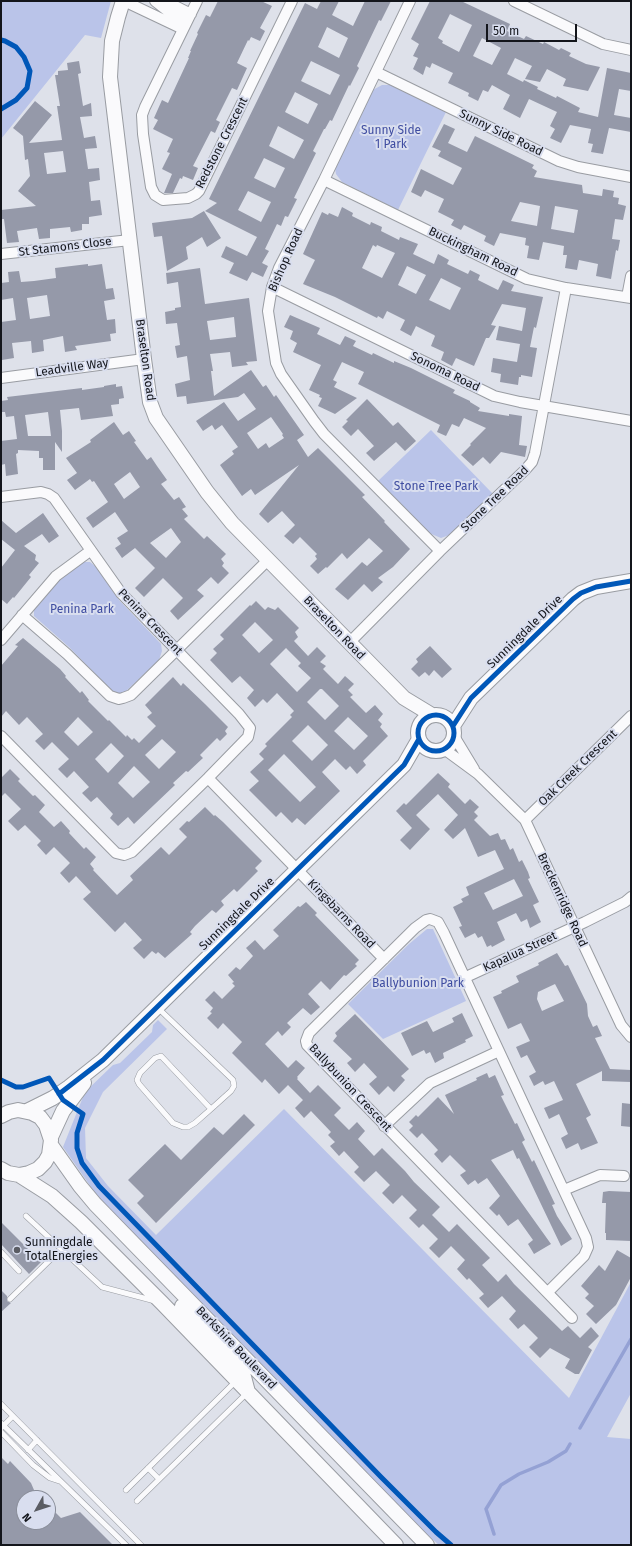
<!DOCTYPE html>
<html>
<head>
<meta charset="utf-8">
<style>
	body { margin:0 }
	#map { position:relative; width:632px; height:1546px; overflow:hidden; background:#dee1ea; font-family:"Fira Sans",sans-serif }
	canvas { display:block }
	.frame { position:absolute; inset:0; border:2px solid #13151b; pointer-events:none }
	.north { position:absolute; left:16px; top:1490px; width:40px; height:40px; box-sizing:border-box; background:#d9deef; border:1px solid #8a8e9a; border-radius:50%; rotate:231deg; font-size:11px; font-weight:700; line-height:16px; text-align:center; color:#13151b }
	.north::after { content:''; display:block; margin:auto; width:14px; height:18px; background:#5a5c63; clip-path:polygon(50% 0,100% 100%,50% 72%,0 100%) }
	.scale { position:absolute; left:486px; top:24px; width:91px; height:18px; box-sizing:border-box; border:2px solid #13151b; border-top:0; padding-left:5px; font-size:12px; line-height:14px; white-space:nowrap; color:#13151b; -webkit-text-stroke:3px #d9deef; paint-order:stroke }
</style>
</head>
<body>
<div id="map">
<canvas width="632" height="1546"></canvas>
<div class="frame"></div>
<div class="north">N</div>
<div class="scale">50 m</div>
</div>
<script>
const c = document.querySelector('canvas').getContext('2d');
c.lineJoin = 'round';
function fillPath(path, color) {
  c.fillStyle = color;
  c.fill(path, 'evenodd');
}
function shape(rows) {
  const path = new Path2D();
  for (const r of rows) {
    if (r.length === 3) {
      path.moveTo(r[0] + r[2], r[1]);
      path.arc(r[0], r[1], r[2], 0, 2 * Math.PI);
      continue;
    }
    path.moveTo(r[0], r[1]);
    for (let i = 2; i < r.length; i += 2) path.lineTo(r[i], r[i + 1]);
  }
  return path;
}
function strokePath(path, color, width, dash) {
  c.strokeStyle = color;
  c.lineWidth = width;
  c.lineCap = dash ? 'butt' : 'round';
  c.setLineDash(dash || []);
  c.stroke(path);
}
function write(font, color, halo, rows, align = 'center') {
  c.font = font + ' "Fira Sans",sans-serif';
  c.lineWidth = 4;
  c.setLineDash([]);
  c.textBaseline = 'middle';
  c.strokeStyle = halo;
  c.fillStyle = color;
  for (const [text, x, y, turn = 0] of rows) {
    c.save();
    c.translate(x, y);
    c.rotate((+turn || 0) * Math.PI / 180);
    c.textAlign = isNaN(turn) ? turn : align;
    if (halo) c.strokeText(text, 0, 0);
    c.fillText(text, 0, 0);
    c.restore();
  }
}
fillPath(shape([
	[1,1,111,1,101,38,85,35,1,139],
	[382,85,390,85,446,112,398,210,342,182,336,174,335,168,336,163,371,91],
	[431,430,493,494,452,534,441,538,429,533,378,481],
	[82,562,90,562,96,567,119,600,161,644,162,651,159,660,124,693,115,693,111,690,69,647,34,616,34,608,57,581],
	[427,929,433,929,466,1001,383,1039,348,1004,409,944],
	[158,1020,167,1029,103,1092,85,1128,86,1158,108,1186,156,1235,284,1109,569,1398,631,1282,631,1393,607,1437,631,1439,631,1545,439,1545,424,1532,98,1197,63,1147,85,1092,113,1065,120,1063,152,1032,153,1025]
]), '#bac4e9');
strokePath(shape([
	[580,1428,631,1339],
	[494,1534,486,1509,501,1485,519,1474,548,1462,566,1451,570,1444]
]), '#94a1d4', 3.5);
fillPath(shape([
	[218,1,261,1,272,6,260,28,265,31,260,41,251,37,249,41,248,40,237,63,247,68,237,90,232,88,216,120,220,122,215,133,211,131,193,166,198,168,193,180,183,176,182,179,180,178,173,193,164,193,172,174,162,169,170,153,167,152,173,139,153,129,158,120,154,118,162,100,168,103,189,58,188,58,191,51,190,51,198,34,197,33,206,15,210,17],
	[321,1,339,1,332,15,353,26,365,1,391,1,381,21,379,20,357,66,359,68,350,86,349,85,332,121,330,120,325,129,324,129,313,151,316,153,294,198,297,199,288,217,285,216,281,226,277,224,265,249,269,251,262,263,268,266,263,277,252,272,247,281,229,273,234,263,221,257,226,246,247,256,257,237,205,211,217,203,209,199,305,3,317,9],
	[327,27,348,38,339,58,318,47],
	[311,61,340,75,330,95,301,81],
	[295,92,318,104,308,124,285,112],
	[278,126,304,140,294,159,269,146],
	[264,158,285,168,275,188,254,178],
	[248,191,271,202,261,222,238,210],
	[430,1,461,1,510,24,507,31,524,39,526,36,543,44,544,42,559,50,561,48,571,53,569,56,586,64,600,67,588,91,563,86,566,79,547,69,540,82,525,79,532,66,515,58,507,74,523,82,524,80,538,87,537,89,556,98,557,96,580,108,578,112,598,117,607,68,631,73,631,91,619,89,614,115,631,118,631,132,609,128,603,154,591,152,593,144,588,143,591,129,570,125,561,143,550,138,555,129,550,126,557,112,529,99,520,118,503,109,510,95,492,85,488,92,483,90,478,101,468,96,469,93,448,83,453,73,432,63,430,68,426,66,423,75,413,69,418,58,413,56,419,44,411,39],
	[450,14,472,25,459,52,442,43,443,41,438,38],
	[482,38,501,48,492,65,473,56],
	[79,61,81,73,78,74,83,106,91,103,92,116,80,117,84,138,95,136,97,148,85,149,88,169,99,168,100,180,89,182,91,201,100,200,102,215,89,217,89,224,82,224,82,230,71,232,70,227,50,229,50,238,39,239,37,228,17,231,19,242,7,243,4,219,1,219,1,210,36,206,18,191,30,176,28,159,25,160,23,136,13,128,35,101,52,115,29,143,62,140,57,106,60,106,55,75,58,75,58,71,68,70,67,63],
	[63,151,66,172,47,174,44,153],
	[444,124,455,129,448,143,467,152,475,136,534,165,532,168,537,171,534,177,582,185,583,193,602,196,603,189,614,191,613,197,619,198,618,204,626,206,623,220,615,219,612,239,620,240,618,251,616,250,611,279,596,276,598,264,579,260,577,270,565,268,567,255,563,255,564,246,543,242,539,260,527,258,529,246,525,245,526,238,500,233,494,246,484,241,486,236,464,225,461,230,451,225,454,220,438,212,444,199,425,190,421,197,411,192,421,169,453,185,462,168,438,156,441,151,432,147],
	[520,202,540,206,537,226,511,221],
	[555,206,578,210,574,233,551,229],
	[342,207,353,213,352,216,370,225,371,222,382,227,381,231,399,240,400,237,418,244,413,254,434,264,438,254,449,260,447,264,468,274,470,270,480,275,478,280,498,290,503,280,514,285,511,291,543,297,536,328,534,327,530,347,537,348,532,377,521,375,521,377,519,377,518,385,500,382,501,374,491,372,493,358,517,362,520,344,496,340,499,326,522,331,526,308,502,304,491,325,496,326,489,338,486,338,474,366,456,358,452,366,441,360,444,352,431,346,435,336,434,335,416,326,411,336,400,330,405,320,387,311,383,319,378,316,377,318,335,297,303,284,315,260,303,254,322,212,328,215,329,213,338,217],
	[373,245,376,247,377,245,395,253,382,278,362,268],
	[407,266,426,275,416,294,398,285],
	[441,278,461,288,450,310,429,300],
	[204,211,221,238,207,247,202,237,186,247,188,259,167,271,162,236,154,237,152,223,192,218],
	[88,264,88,266,102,264,106,289,113,288,115,299,104,301,107,320,115,319,116,333,110,334,111,341,75,346,77,350,65,352,63,336,43,340,44,351,32,353,31,341,12,343,14,358,2,360,1,322,16,320,13,298,1,300,1,283,9,282,8,272,19,271,21,282,34,281,56,278,55,268],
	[47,295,50,316,30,319,27,298],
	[200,268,205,304,249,298,257,361,246,362,248,365,232,367,230,352,210,354,213,371,211,371,214,396,251,370,263,387,266,385,274,397,276,395,304,435,297,440,308,457,318,448,365,495,362,497,385,521,384,522,410,549,393,567,378,578,383,582,372,592,364,584,348,600,335,589,362,562,367,566,383,551,369,538,347,559,342,553,327,568,326,567,318,574,310,566,317,559,315,556,317,554,300,537,293,544,284,536,295,525,282,511,268,523,259,514,299,465,255,495,251,489,242,496,220,465,234,454,232,451,238,447,222,425,215,430,212,425,203,431,196,421,224,402,238,421,256,409,244,393,238,397,187,404,186,396,177,397,175,384,190,380,187,356,177,358,175,346,180,345,177,323,166,324,165,312,175,310,175,308,181,307,178,282,167,284,166,273],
	[234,317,236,337,210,340,207,321],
	[271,417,283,434,282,435,284,438,269,448,266,443,258,449,247,433],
	[290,315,320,328,317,334,340,345,345,336,356,341,353,346,372,355,373,353,394,363,394,361,411,368,455,390,453,393,470,401,470,402,480,408,478,411,509,416,509,414,522,416,519,445,527,446,525,457,501,452,490,464,483,457,473,466,461,455,471,445,470,444,486,428,464,418,459,427,452,424,446,436,437,432,440,425,358,384,364,372,342,362,333,380,337,382,334,387,357,398,335,414,318,406,322,398,319,397,320,395,309,390,321,365,293,352,297,343,290,339,293,331,284,327],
	[116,384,116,387,122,386,124,398,119,399,119,404,111,405,113,416,81,420,79,408,60,410,62,431,62,452,55,442,55,470,43,470,43,458,39,458,39,451,18,450,18,453,16,454,18,474,6,476,5,464,1,465,1,441,17,439,14,416,6,417,5,412,1,412,1,401,8,400,7,397,82,388,82,390,104,387,104,386],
	[48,412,51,436,28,436,25,415],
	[367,399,393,426,398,422,416,441,405,451,396,442,374,461,366,453,374,446,358,429,351,436,342,427,348,421,346,420],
	[114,422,123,435,129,431,136,441,134,442,147,460,151,457,157,466,167,480,161,484,174,500,179,497,186,507,182,509,188,516,184,519,204,539,207,536,226,554,221,559,224,563,222,566,229,573,218,584,211,577,197,590,204,596,178,620,170,611,183,598,163,578,144,597,135,588,155,568,135,548,122,558,115,548,121,544,117,538,128,531,115,512,93,528,86,518,108,502,94,481,92,482,90,479,75,490,67,480,77,473,66,458,91,442,90,440],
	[130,472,140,487,124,499,114,484],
	[171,528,181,542,166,558,150,543],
	[43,513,59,536,49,543,42,534,24,546,36,555,35,560,39,563,29,575,31,577,14,598,13,597,7,604,1,599,1,568,15,550,1,539,1,520,16,533],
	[256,601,265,610,268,607,275,610,278,607,299,628,295,632,298,637,294,641,308,656,317,647,326,656,320,662,326,666,323,669,338,684,345,676,354,684,348,690,353,695,350,697,366,713,375,705,383,714,378,720,382,724,380,727,388,736,363,761,366,765,357,774,350,766,346,770,335,759,322,772,340,791,305,825,297,818,292,823,281,812,276,817,249,790,259,781,250,772,264,759,259,754,267,746,265,744,292,717,290,715,294,711,277,693,267,703,263,699,255,707,247,698,254,690,240,676,232,683,210,660,217,653,213,649,224,639,220,635,250,605,251,606],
	[255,622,273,640,259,653,242,635],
	[286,648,301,663,298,666,311,678,297,692,270,664],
	[320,689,322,689,339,706,325,720,307,702],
	[348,717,368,736,354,750,334,731],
	[308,725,328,745,312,761,292,741],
	[284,754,316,787,300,802,268,770],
	[23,638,60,669,66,676,65,677,80,693,82,691,89,700,88,701,108,721,109,720,126,737,127,735,132,740,134,738,139,743,156,726,147,717,152,713,145,705,173,677,181,686,183,683,205,704,228,727,225,731,227,734,220,741,217,738,200,755,203,758,188,772,186,771,173,783,175,785,134,824,128,817,118,826,110,818,113,814,97,797,91,802,82,793,89,787,74,771,67,778,58,769,69,759,52,742,44,750,35,741,43,734,27,717,19,725,6,711,1,717,1,666,18,646,15,645],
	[78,717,93,732,78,746,64,732],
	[162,739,176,752,159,769,145,755],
	[111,743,124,756,108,773,95,759],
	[134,766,150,782,133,798,118,783],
	[430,646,452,669,442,678,434,670,429,676,425,672,419,677,411,669,418,662,416,659],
	[10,769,20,779,18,781,33,796,35,795,45,805,39,812,54,827,61,821,70,831,69,833,84,849,86,847,96,857,90,864,94,869,93,870,117,895,133,880,130,876,161,847,169,855,187,837,179,829,187,821,189,822,205,807,214,816,215,815,223,822,262,861,255,868,258,871,237,892,234,889,221,901,224,905,216,913,212,910,195,926,190,932,192,934,165,958,158,952,156,954,152,951,144,959,133,948,142,940,125,922,115,932,83,899,91,892,76,876,69,883,60,873,70,863,54,847,46,855,37,845,41,841,25,825,18,831,8,821,21,809,5,793,1,797,1,778],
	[438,773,450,784,448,787,465,804,470,799,479,807,474,812,478,816,474,820,490,836,498,833,501,840,505,839,510,850,513,848,519,862,522,860,528,872,530,878,528,879,539,902,533,905,541,922,530,928,527,919,521,922,516,913,497,922,505,940,492,947,491,945,487,947,482,936,478,938,475,933,465,938,459,927,462,926,453,907,463,902,461,899,469,895,466,887,504,869,495,850,478,857,465,828,453,839,444,830,458,815,438,794,416,815,430,829,410,850,400,840,412,828,396,811,404,803,406,805],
	[514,879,523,896,493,910,484,893],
	[306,902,317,913,315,915,359,960,355,964,357,966,346,976,344,975,330,990,321,981,308,994,320,1007,311,1015,303,1008,287,1023,291,1027,282,1036,278,1031,265,1044,288,1068,296,1060,305,1068,297,1077,298,1078,297,1079,310,1093,318,1085,341,1108,334,1115,349,1130,357,1122,365,1131,358,1139,374,1156,382,1148,405,1171,414,1182,440,1207,432,1215,449,1232,457,1224,490,1258,482,1265,498,1282,506,1274,514,1284,562,1331,568,1326,580,1338,591,1327,599,1336,588,1347,592,1350,579,1374,575,1374,565,1368,570,1359,550,1348,540,1358,529,1347,538,1338,524,1324,518,1329,509,1319,516,1311,502,1296,488,1308,479,1298,484,1294,469,1278,467,1280,457,1269,465,1260,451,1246,439,1258,429,1248,438,1239,423,1224,419,1228,409,1218,417,1210,402,1195,393,1204,382,1193,390,1185,376,1171,364,1182,354,1172,359,1167,344,1151,339,1156,330,1146,335,1142,328,1135,331,1132,311,1111,304,1118,295,1108,303,1100,288,1085,279,1094,265,1079,262,1083,232,1053,242,1042,223,1023,218,1029,207,1018,212,1013,210,1012,213,1008,205,1000,214,991,222,999,235,986,232,983,234,982,228,975,236,967,240,970,253,956,246,948,255,940,264,950,279,936,273,930,298,906,300,907],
	[557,953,565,966,568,965,587,1004,588,1016,593,1027,597,1025,602,1036,595,1038,610,1069,631,1070,631,1082,602,1081,602,1071,576,1084,591,1115,586,1118,598,1143,581,1150,578,1143,566,1149,561,1138,568,1134,559,1114,549,1119,544,1108,563,1100,554,1081,545,1085,543,1081,534,1086,529,1076,536,1072,527,1055,521,1058,516,1047,530,1041,521,1023,508,1029,493,997,502,993,501,991,519,982,516,976,539,965,538,963],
	[555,984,564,1001,542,1011,537,999,538,992],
	[462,1013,473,1036,465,1040,466,1042,443,1053,444,1058,435,1063,430,1052,426,1054,424,1050,412,1056,401,1033,427,1021,433,1032,454,1022,452,1018],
	[355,1014,409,1069,401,1076,405,1080,394,1092,388,1086,379,1095,369,1084,377,1077,364,1063,355,1072,347,1063,352,1059,333,1041,337,1036,335,1033],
	[487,1073,489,1078,495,1075,504,1095,501,1096,515,1124,517,1123,525,1140,522,1142,532,1162,534,1160,555,1204,552,1205,557,1216,572,1239,561,1246,519,1158,517,1159,513,1150,491,1160,551,1244,534,1254,528,1244,533,1240,518,1219,508,1226,499,1214,497,1216,489,1208,500,1196,487,1178,478,1184,475,1180,468,1185,460,1175,466,1171,450,1155,442,1163,434,1154,438,1150,422,1133,417,1138,409,1130,413,1126,409,1122,416,1115,418,1117,438,1097,454,1114,445,1095,477,1080,476,1078],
	[622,1103,631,1104,631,1127,621,1126],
	[244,1114,255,1125,156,1223,137,1203,144,1196,128,1180,165,1144,181,1160,214,1127,223,1135],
	[609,1191,631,1192,631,1241,606,1240,606,1233,605,1233,606,1203,602,1203,603,1192],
	[1,1222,41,1262,29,1274,1,1244],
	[617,1250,631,1258,631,1277,616,1305,596,1324,586,1314,594,1306,585,1298,589,1294,581,1286,599,1265,605,1271],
	[1,1290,7,1296,7,1301,11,1303,1,1312],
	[1,1457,8,1464,10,1461,31,1483,34,1490,42,1498,24,1498,24,1522,48,1522,48,1505,61,1518,80,1512,113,1545,1,1545]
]), '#9599a9');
const lane = shape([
	[158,1008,233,1080,234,1086,231,1091,211,1109,195,1123,188,1127,183,1127,173,1123,139,1084,137,1080,140,1073,155,1058,161,1056,211,1109],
	[26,1216,102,1287,155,1301],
	[1,1252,19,1271],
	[10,1299,54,1256,61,1255,67,1256],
	[1,1404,141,1545],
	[1,1423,126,1545],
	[1,1428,13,1416],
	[1,1432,33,1465,50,1478,59,1481],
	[28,1450,37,1440],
	[148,1468,159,1479],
	[126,1490,236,1381],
	[137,1501,247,1393]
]);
const street = shape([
	[124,1,183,29],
	[155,1,169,12,186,23],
	[197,1,145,107,142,115,143,134,151,187,155,195,163,200,188,198,196,194,199,191,292,1],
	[410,1,324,180,279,268,272,287,268,311,276,363,281,374,314,421,324,434,440,551],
	[514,1,603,44,631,50],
	[158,2,173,5,191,14],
	[376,72,559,161,578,167,631,177],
	[324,180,527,279,566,288,631,298],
	[1,254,130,240],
	[272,287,494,396,520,402,631,421],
	[627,297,631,276],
	[1,378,144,359],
	[1,497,41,492,48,494,54,498,121,593,239,714,250,728,248,737,208,778,132,852,124,855,116,853,111,848,1,736],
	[22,615,67,654,110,696,119,699,123,698,131,695,268,560],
	[1,640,56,576,90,551],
	[349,643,440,551,525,470,532,462,535,453,566,288],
	[454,736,474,769],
	[444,749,478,774,525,820,621,1025,631,1037],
	[208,778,384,959],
	[525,820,631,716],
	[466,977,585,922,625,902,631,897],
	[384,1126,430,1083,499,1051],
	[564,1190,600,1175,624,1176],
	[548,1292,584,1256,588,1247,586,1238,444,933,438,922,430,919,426,920,415,928,317,1025,309,1033,306,1041,307,1045,572,1318]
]);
const secondary = shape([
	[123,1,118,17,112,41,110,77,144,359,150,402,156,418,207,492,232,523,404,698,432,715],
	[436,733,18],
	[453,726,471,698,573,599,581,593,596,587,631,581],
	[27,1111,53,1098,69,1087,103,1060,404,765,419,739],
	[1,1116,9,1112,18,1110,32,1113,40,1117,46,1125,51,1140,49,1155,45,1162,38,1169,29,1173,19,1175,8,1173,1,1169],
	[51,1137,63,1111,84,1083],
	[51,1145,80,1186,95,1204,427,1545],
	[19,1175,52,1196,81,1222,162,1303,396,1545],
	[182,1306,238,1365,243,1373,248,1392]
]);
strokePath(lane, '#999ca2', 6);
strokePath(street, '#999ca2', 12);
strokePath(secondary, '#999ca2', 16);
strokePath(lane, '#fafafc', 5);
strokePath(street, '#fafafc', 10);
strokePath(secondary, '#fafafc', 14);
strokePath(shape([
	[1,40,5,41,16,47,24,57,30,71,27,88,16,100,1,109],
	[436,733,18],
	[453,726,471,698,573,599,581,593,596,587,631,581],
	[1,1080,16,1087,23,1087,49,1078,63,1100,83,1114,77,1133,77,1148,82,1163,99,1186,381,1477,436,1532,451,1545],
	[59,1094,103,1060,404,765,419,739]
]), '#0057b8', 5);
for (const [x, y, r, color] of [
	[17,1250,4,"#5a5c63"]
]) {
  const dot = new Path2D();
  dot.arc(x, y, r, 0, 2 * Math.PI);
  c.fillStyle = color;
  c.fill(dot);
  strokePath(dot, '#d9deef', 1.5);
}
write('12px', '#3f4da1', '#d9deef', [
	["Sunny Side",391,131],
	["1 Park",391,145],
	["Stone Tree Park",436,487],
	["Penina Park",82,610],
	["Ballybunion Park",418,984]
]);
write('12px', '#13151b', '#d9deef', [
	["Sunny Side Road",501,133,26],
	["Redstone Crescent",222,143,-63],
	["St Stamons Close",65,247,-7],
	["Buckingham Road",473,252,26],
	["Bishop Road",286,260,-66],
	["Braselton Road",145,360,82],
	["Leadville Way",72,368,-8],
	["Sonoma Road",445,372,26],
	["Stone Tree Road",495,499,-44],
	["Penina Crescent",150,622,46],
	["Braselton Road",334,628,46],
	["Sunningdale Drive",525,632,-44],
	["Oak Creek Crescent",578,768,-44],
	["Breckenridge Road",562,900,65],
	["Sunningdale Drive",237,914,-44],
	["Kingsbarns Road",341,914,46],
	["Kapalua Street",520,952,-25],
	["Ballybunion Crescent",350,1088,47],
	["Berkshire Boulevard",236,1348,46]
]);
write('12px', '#13151b', '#d9deef', [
	["Sunningdale",25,1243],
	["TotalEnergies",25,1257]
], 'left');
</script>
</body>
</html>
